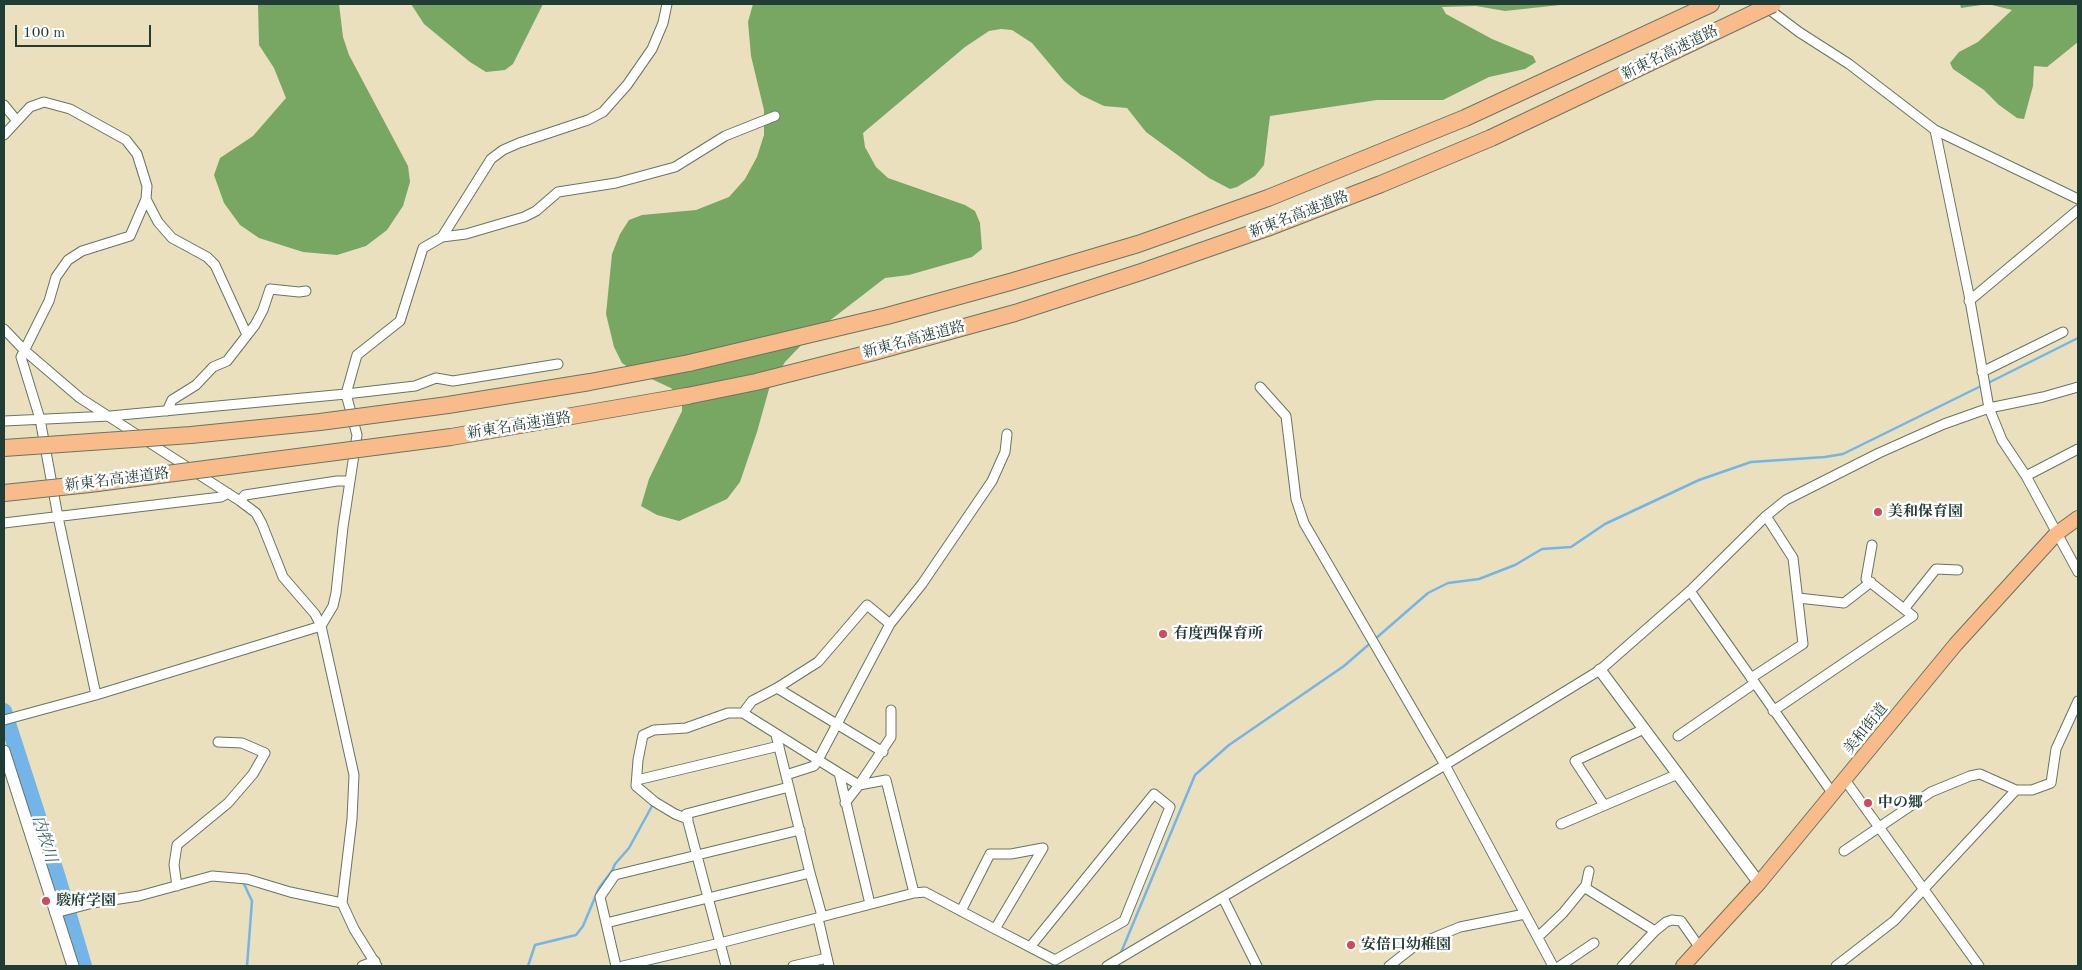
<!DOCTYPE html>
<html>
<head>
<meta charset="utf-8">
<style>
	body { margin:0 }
	#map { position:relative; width:2082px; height:970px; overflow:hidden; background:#eae0bd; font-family:"Old Standard TT",serif }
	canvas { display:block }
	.frame { position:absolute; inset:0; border:5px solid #1f3d34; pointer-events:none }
	.scale { position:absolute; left:15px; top:25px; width:136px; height:22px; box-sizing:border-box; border:2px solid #1f3d34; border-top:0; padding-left:6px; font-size:15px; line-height:18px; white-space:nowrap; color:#1f3d34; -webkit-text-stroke:4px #fff; paint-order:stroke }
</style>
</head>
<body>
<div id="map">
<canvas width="2082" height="970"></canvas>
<div class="frame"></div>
<div class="scale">100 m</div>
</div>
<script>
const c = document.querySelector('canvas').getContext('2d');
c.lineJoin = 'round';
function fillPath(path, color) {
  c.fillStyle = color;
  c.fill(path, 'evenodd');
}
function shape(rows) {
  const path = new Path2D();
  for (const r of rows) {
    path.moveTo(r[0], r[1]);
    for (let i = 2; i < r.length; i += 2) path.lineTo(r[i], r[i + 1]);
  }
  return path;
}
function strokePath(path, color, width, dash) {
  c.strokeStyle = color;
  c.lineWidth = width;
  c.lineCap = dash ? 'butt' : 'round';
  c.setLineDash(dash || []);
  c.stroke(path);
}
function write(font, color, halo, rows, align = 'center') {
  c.font = font + ' "Old Standard TT","Noto Serif JP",serif';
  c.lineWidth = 5;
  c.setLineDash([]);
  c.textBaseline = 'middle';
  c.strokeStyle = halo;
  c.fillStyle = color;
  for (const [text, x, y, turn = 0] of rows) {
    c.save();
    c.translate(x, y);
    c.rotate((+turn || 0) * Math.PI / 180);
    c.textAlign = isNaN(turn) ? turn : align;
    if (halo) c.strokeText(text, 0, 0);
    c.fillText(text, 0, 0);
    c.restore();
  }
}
fillPath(shape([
	[258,4,339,4,343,37,349,55,408,166,410,182,403,206,387,230,366,246,337,255,303,252,259,238,240,225,224,203,214,175,220,158,253,136,286,98,274,68,259,45],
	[411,4,543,4,513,64,505,70,486,72,470,62,424,24],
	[753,4,1569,4,1505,11,1476,6,1442,7,1446,14,1492,39,1533,56,1536,62,1525,69,1489,77,1443,100,1377,100,1270,116,1264,165,1255,176,1237,187,1230,189,1209,178,1146,132,1127,108,1104,106,1081,95,1064,81,1032,43,1012,30,1001,29,989,31,965,47,863,133,865,147,876,167,888,178,965,205,975,211,980,223,982,249,972,257,909,275,885,278,811,335,785,362,769,389,757,432,740,482,727,499,679,521,657,515,641,506,649,479,682,411,682,400,671,388,634,371,622,363,614,347,606,314,612,254,620,234,629,220,642,215,696,210,729,197,745,179,757,157,764,135,764,110,751,56,748,22],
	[1960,4,2078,4,2078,42,2047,67,2034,66,2033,86,2024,119,2017,118,1999,105,1984,90,1953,69,1950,63,1959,52,1978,42,2012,10,1988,4,1961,8]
]), '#77a762');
strokePath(shape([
	[1988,383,2078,338],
	[244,884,252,901,247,966],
	[1120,955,1195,775,1229,745,1344,666,1428,593,1448,583,1479,579,1515,565,1542,549,1571,547,1605,524,1699,480,1751,462,1825,457,1843,454,1983,385],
	[528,966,535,945,576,935,583,926,599,888,612,871,615,864,629,848,652,806]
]), '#73b5e8', 2.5);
strokePath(shape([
	[4,711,58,878,84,966]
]), '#73b5e8', 16);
const minor = shape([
	[1766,7,1799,32,1849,64,1935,130,2078,199],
	[4,105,17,121],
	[1935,130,1969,295,1989,408,2002,440,2026,476,2078,572],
	[4,135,30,107,44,102,70,109,126,140,137,154,147,186,146,199,130,236,82,251,68,260,56,277,49,301,21,357,40,419,58,517,96,695],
	[146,199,158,222,172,238,207,257,215,265,247,335],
	[442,237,466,234,524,217,536,211,558,192,616,183,675,167,725,136,775,116],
	[1969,301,2078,210],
	[4,329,24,350,80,398,240,501,256,513,262,524,283,577,315,614,321,626,354,775,352,819,342,903,354,929,377,966],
	[1982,372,2063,332],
	[1260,387,1286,416,1296,499,1304,523,1445,765,1553,966],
	[167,411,172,400,196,385,213,367,227,361,255,325,263,310,270,289,299,292,306,291],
	[4,421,110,416,346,394,415,386,436,378,453,381,558,364],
	[2026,476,2078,449],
	[240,501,245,495,337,481,350,481],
	[4,523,221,497,228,493],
	[1690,591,1833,794],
	[1798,598,1844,603,1871,582],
	[1904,609,1936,569,1958,570],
	[1751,678,1803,644,1793,558,1766,516],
	[777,688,883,752],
	[1773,711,1913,616,1866,579,1872,545],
	[743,713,752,701,777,688,818,662,867,605,890,624],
	[4,720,96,695,321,626,333,606,336,593,343,527,357,435,346,394,357,355,400,321,423,248,442,237,491,159,503,150,519,143,588,120,603,112,627,85,652,49,663,23,667,4],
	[776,735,810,873,822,916],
	[1678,736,1755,683],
	[839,773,859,785,886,780,914,893],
	[786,775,814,766,818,760,890,624,922,584,992,481,1005,452,1007,434],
	[637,780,779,746],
	[1845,780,1979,966],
	[845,803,859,785,891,737,891,710],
	[1604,805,1575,761,1644,729],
	[688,819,675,814,655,802,636,786,638,760,643,735,654,730,686,728,728,713,743,713,839,773,870,904],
	[1561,824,1678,774],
	[1844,851,1931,792,1970,776,1980,774,2016,790],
	[1589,871,1586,885,1587,889,1655,931],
	[177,886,174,865,177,845,228,803,253,774,265,753,242,743,218,742],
	[1223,898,1257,966],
	[961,911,990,854,1011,854,1043,848,995,929],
	[55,913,93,903,139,896,212,876,247,879,290,892,342,903],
	[818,918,829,966],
	[606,923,810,873],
	[1538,937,1563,913,1586,885],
	[362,966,375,961],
	[616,966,600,897,615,875,800,830],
	[623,966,720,943,914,893,925,892,995,929,1055,960,1124,921,1170,807,1154,794,1030,947],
	[726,966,686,814,789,787],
	[793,966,827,958],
	[1107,966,1445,765,1600,670,1690,591,1766,516,1786,500,1879,453,1944,424,1989,408,2043,397,2078,387],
	[1389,966,1416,945,1460,927,1525,914],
	[1560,966,1594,943],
	[1622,966,1655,931,1666,922,1672,920,1681,921,1700,948],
	[1836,966,1894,921,2016,790,2032,790,2051,783,2056,749,2078,701]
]);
const tertiary = shape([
	[1600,670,1759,883],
	[4,751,73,966]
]);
const primary = shape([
	[1683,966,1759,883,1956,644,2056,534,2078,518]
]);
const motorway = shape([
	[689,363,887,316,1010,282,1138,244,1268,198,1465,118,1711,4],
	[687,396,756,382,874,352,1015,313,1141,272,1267,228,1381,184,1491,138]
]);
strokePath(minor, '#667664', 11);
strokePath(tertiary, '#667664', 13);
strokePath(primary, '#667664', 16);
strokePath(motorway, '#667664', 18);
strokePath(minor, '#fff', 9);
strokePath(tertiary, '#fff', 11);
strokePath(primary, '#fabb8b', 14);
strokePath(motorway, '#fabb8b', 16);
const motorwayBridge = shape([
	[1491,138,1773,4],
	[4,448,191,435,320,422,448,405,590,382,689,363],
	[4,493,90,484,451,437,687,396]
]);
strokePath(motorwayBridge, '#667664', 18, []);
strokePath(motorwayBridge, '#fabb8b', 16);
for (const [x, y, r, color] of [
	[1878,512,5,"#d1495b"],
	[1163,634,5,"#d1495b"],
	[1868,803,5,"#d1495b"],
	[46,901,5,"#d1495b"],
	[1351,945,5,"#d1495b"]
]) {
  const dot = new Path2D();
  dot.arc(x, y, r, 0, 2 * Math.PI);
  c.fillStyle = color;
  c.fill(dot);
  strokePath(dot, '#fff', 2);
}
write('15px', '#1f3d34', '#fff', [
	["新東名高速道路",1670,53,-26],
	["新東名高速道路",1299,215,-21],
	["新東名高速道路",914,340,-15],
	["新東名高速道路",519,426,-9],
	["新東名高速道路",117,480,-7],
	["美和街道",1866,729,-51]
]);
write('bold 15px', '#1f3d34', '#fff', [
	["美和保育園",1888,512],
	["有度西保育所",1173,634],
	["中の郷",1878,803],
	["駿府学園",56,901],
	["安倍口幼稚園",1361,945]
], 'left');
write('italic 16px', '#38616a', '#fff', [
	["内牧川",44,839,73]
]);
</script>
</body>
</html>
